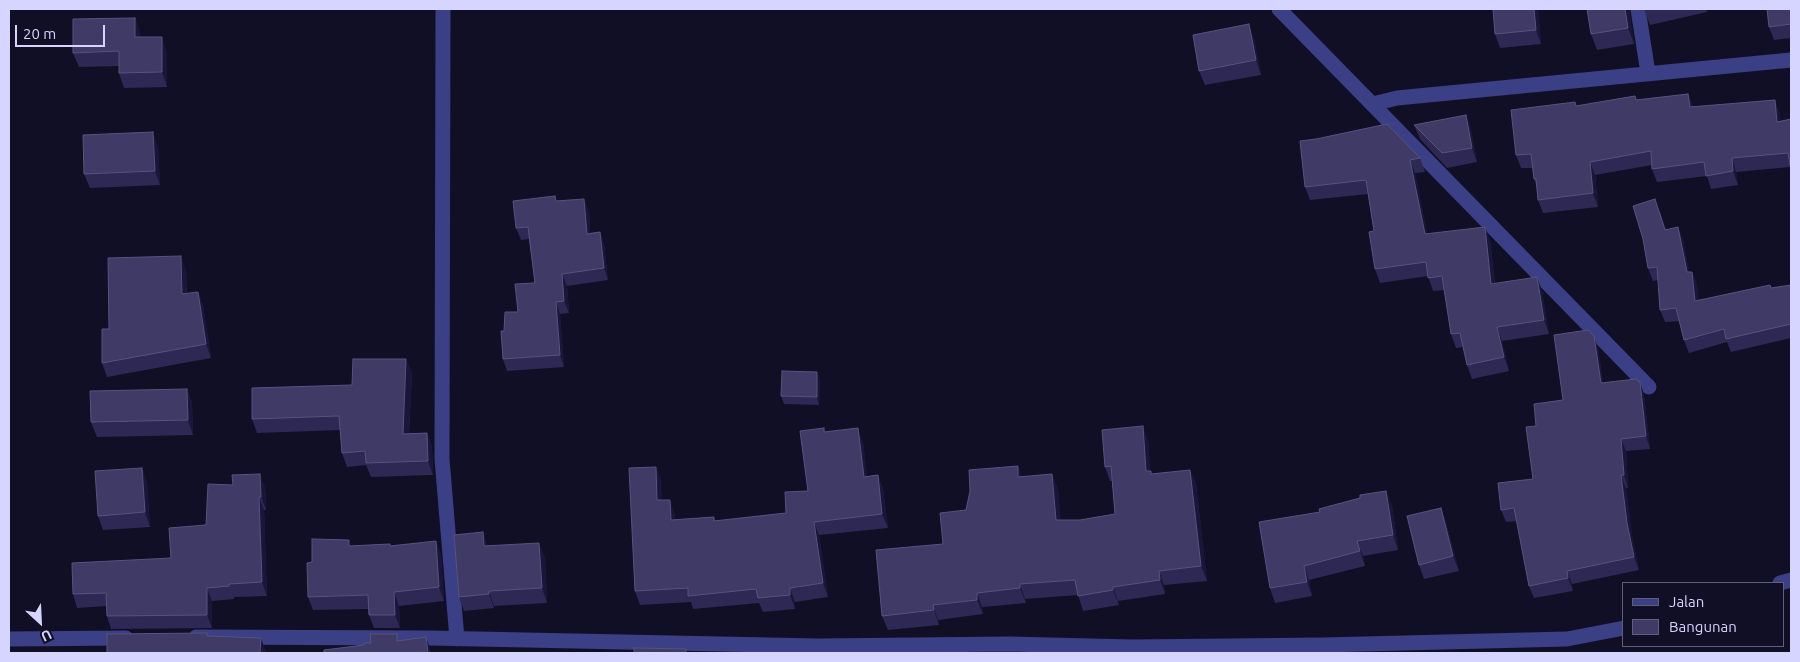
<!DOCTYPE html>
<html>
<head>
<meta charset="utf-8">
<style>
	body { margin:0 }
	#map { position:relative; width:1800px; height:662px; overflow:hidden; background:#110f26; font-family:Ubuntu,sans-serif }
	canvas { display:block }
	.frame { position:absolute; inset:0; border:10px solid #d5d5ff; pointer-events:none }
	.legend { position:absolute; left:1622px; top:582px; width:162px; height:65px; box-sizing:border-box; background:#110f26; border:1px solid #5f5e7d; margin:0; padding:6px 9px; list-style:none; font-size:15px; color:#d5d5ff }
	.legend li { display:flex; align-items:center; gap:10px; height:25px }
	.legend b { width:25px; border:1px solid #5f5e7d }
	.north { position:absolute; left:15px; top:597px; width:50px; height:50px; -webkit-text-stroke:4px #110f26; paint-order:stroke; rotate:155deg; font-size:14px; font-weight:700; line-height:20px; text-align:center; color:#d5d5ff }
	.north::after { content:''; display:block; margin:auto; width:18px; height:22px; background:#d5d5ff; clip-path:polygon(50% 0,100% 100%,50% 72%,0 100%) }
	.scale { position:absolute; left:15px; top:25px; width:90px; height:22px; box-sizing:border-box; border:2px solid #d5d5ff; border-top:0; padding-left:6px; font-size:15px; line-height:18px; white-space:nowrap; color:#d5d5ff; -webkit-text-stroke:4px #110f26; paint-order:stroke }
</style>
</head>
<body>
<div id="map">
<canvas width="1800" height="662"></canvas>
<div class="frame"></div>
<ul class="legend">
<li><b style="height:6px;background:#3b3f85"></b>Jalan</li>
<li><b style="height:14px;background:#3f3b66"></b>Bangunan</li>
</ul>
<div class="north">U</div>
<div class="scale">20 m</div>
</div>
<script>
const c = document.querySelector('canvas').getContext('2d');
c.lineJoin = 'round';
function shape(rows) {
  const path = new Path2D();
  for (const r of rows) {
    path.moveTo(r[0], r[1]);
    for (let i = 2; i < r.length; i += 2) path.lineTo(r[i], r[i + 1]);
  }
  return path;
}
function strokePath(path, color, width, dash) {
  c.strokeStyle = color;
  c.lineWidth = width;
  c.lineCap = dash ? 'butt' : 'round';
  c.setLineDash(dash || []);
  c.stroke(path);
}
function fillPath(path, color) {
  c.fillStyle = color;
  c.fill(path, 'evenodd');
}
strokePath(shape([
	[443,9,442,459,457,639],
	[1279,9,1649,387],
	[1638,9,1648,73],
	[1373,104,1397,98,1791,60],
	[1780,583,1791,580],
	[196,637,429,638,818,646,1009,644,1133,647,1322,645,1567,639,1624,628],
	[9,639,126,638]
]), '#3b3f85', 15);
fillPath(shape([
	[1538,9,1541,44,1500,48,1495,34],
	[1644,9,1706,9,1707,12,1650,25],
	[1791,9,1791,38,1774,40,1769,27],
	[1629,10,1634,44,1597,50,1591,34],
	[135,18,140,33,140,37,167,52,167,87,124,88,119,73,119,66,79,67,73,53],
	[1254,39,1261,75,1205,85,1199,71],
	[1688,94,1693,107,1775,100,1780,114,1780,121,1791,119,1791,169,1790,167,1736,172,1738,185,1711,189,1707,176,1657,182,1652,169,1652,165,1595,175,1598,207,1543,213,1538,200,1537,187,1534,179,1533,168,1521,168,1516,155,1576,106,1635,96,1637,100],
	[1466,115,1471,130,1477,162,1447,168,1420,139,1414,125],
	[1300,141,1420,158,1425,172,1415,173,1427,234,1490,240,1495,284,1542,291,1549,334,1502,341,1509,371,1472,379,1467,365,1463,347,1456,348,1451,334,1445,290,1433,291,1428,276,1380,283,1375,269,1374,231,1368,194,1310,200,1305,187],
	[158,147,160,185,90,188,84,174],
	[557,201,589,211,590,233,600,232,604,244,608,280,567,286,569,313,560,314,564,367,507,371,503,359,504,331,518,312,535,283,529,239,521,240,516,228],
	[1660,212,1666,230,1678,227,1683,240,1689,272,1692,272,1697,284,1698,300,1771,288,1791,285,1791,338,1731,352,1727,342,1689,353,1684,340,1680,321,1665,322,1660,310,1658,280,1653,281,1648,268],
	[186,270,187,294,198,292,203,306,211,358,107,377,102,363,109,329],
	[1598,349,1603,383,1640,382,1644,395,1650,449,1626,451,1628,488,1626,488,1632,536,1639,570,1572,584,1573,591,1534,598,1529,586,1517,521,1506,522,1501,510,1533,479,1536,426,1563,400],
	[406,359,412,373,409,433,427,433,432,447,433,475,371,477,366,465,347,467,342,453,340,430,257,433,252,419,352,385],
	[820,379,819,405,784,404,781,396],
	[187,389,192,403,193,435,97,437,91,422],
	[824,428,825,432,863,442,867,477,878,475,883,489,888,528,819,535,828,597,795,602,795,609,763,612,759,603,693,609,691,602,640,605,635,591,656,467,661,481,661,500,675,514,675,520,714,517,715,521,786,513,808,491],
	[1148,440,1150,471,1152,474,1190,470,1196,484,1207,581,1164,585,1165,594,1118,601,1119,605,1083,611,1078,595,1025,599,1026,603,982,607,983,614,938,620,939,625,888,630,882,616,943,544,966,510,1021,476,1058,488,1060,520,1080,520,1115,514,1112,481,1110,481,1105,467],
	[142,468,147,483,150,527,103,530,98,516],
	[265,487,266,510,264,510,267,596,234,597,234,599,212,601,212,628,111,629,107,616,106,606,77,608,73,594,171,558,206,525],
	[1392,505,1398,550,1363,556,1365,566,1309,580,1312,596,1275,603,1270,588],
	[1441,508,1446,523,1459,571,1424,579,1419,565],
	[436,541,441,555,444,601,399,606,400,628,374,628,369,615,368,609,313,610,308,597,312,562,351,546,390,544,391,546],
	[488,545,545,557,547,603,494,606,494,608,464,611,459,597]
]), '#2d2854');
fillPath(shape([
	[1534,9,1538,9,1541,44,1536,30],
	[1625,9,1629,9,1634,44,1628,28],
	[135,18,140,33,140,51,135,37],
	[1249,24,1254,39,1261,75,1256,60],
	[162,37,167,52,167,87,162,72],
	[1688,94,1693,108,1690,107],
	[1775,100,1780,114,1781,135,1777,122],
	[1466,115,1471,130,1477,162,1472,148],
	[153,132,158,147,160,185,155,171],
	[1732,158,1736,172,1738,185,1733,171],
	[1410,160,1415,173,1430,248,1425,234],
	[1590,162,1595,175,1598,207,1593,193],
	[584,199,589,211,591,246,587,234],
	[1485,227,1490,240,1496,298,1491,284],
	[1678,227,1683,240,1692,285,1687,272],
	[600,232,604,244,608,280,604,268],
	[181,256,186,270,187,308,182,294],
	[1692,272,1697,284,1700,314,1695,301],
	[562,274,567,286,569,313,564,301],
	[1537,277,1542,291,1549,334,1544,320],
	[198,292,203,306,211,358,206,344],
	[556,302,560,314,564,367,560,355],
	[1497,327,1502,341,1509,371,1504,357],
	[1594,336,1598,349,1605,396,1601,383],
	[406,359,412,373,408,448,403,434],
	[817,372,820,379,819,405,817,397],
	[1640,382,1644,395,1650,449,1646,436],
	[187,389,192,403,193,435,188,420],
	[1143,426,1148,440,1152,485,1146,471],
	[858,428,863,442,869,491,864,477],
	[427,433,432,447,433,475,428,461],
	[1621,439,1626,451,1628,488,1624,475],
	[1018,466,1023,480,1018,477],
	[656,467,661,481,662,514,657,500],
	[142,468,147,483,150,527,145,512],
	[1190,470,1196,484,1207,581,1201,566],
	[260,474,265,487,266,510,261,497],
	[1052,474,1058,488,1062,535,1056,520],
	[878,475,883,489,888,528,882,514],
	[1621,475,1626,488,1632,536,1639,570,1634,557,1627,523],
	[1386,491,1392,505,1398,550,1393,535],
	[259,497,264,510,267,596,262,582],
	[670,500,675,514,676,534,671,520],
	[1441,508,1446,523,1459,571,1453,556],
	[814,522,819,535,828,597,823,583],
	[483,532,488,547,484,546],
	[436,541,441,555,444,601,439,587],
	[1357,541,1363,556,1365,566,1360,551],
	[539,543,545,557,547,603,542,588],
	[1304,566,1309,580,1312,596,1307,582],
	[1159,571,1164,585,1165,594,1160,580],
	[1567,571,1572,584,1573,591,1568,578],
	[1020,584,1025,599,1026,603,1020,588],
	[1113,587,1118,601,1119,605,1113,590],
	[207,588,212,601,212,628,207,615],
	[790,588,795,602,795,609,790,595],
	[489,591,494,606,494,608,489,594],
	[394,592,399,606,400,628,395,615],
	[977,593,982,607,983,614,977,600],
	[933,605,938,620,939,625,934,610],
	[426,637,431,651,431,653,428,653],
	[261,638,266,652,266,653,260,653]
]), '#1a163a');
const building = shape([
	[1493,9,1534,9,1536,30,1495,34,1493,9],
	[1587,9,1625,9,1628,28,1591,34,1587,9],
	[1767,9,1791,9,1791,24,1769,27,1767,9],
	[135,18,135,37,162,37,162,72,119,73,119,51,73,53,73,19,135,18],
	[1249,24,1256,60,1199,71,1193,35,1249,24],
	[1688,94,1690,107,1775,100,1777,122,1791,119,1791,165,1790,165,1788,153,1732,158,1733,171,1706,176,1704,162,1652,169,1651,151,1590,162,1593,193,1538,200,1536,179,1534,179,1531,154,1516,155,1511,110,1575,102,1576,106,1635,96,1636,100,1688,94],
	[1466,115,1472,148,1442,153,1414,125,1466,115],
	[1387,124,1420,158,1410,160,1425,234,1485,227,1491,284,1537,277,1544,320,1497,327,1504,357,1467,365,1460,333,1451,334,1442,276,1428,278,1426,262,1375,269,1369,232,1374,231,1366,180,1305,187,1300,141,1316,139,1387,124],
	[153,132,155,171,84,174,83,135,153,132],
	[555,196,556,201,584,199,587,234,600,232,604,268,562,274,564,301,556,302,560,355,503,359,501,331,504,331,505,312,518,312,515,284,535,283,528,227,516,228,513,201,555,196],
	[1655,199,1665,230,1678,227,1687,272,1692,272,1695,301,1770,285,1771,288,1791,285,1791,324,1726,339,1724,329,1684,340,1676,308,1660,310,1657,267,1648,268,1643,239,1633,206,1655,199],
	[181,256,182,294,198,292,206,344,102,363,102,329,109,329,108,258,181,256],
	[1588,330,1594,336,1601,383,1636,379,1640,382,1646,436,1621,439,1624,475,1621,475,1627,523,1634,557,1567,571,1568,578,1529,586,1514,508,1501,510,1498,483,1533,479,1526,427,1536,426,1534,404,1563,400,1554,335,1588,330],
	[353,359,406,359,403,434,427,433,428,461,366,463,365,451,342,453,339,416,252,419,252,388,352,385,353,359],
	[782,371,817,372,817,397,781,396,782,371],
	[187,389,188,420,91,422,90,391,187,389],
	[1143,426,1146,471,1151,471,1151,474,1190,470,1201,566,1159,571,1160,580,1113,587,1113,590,1078,596,1075,580,1020,584,1020,588,977,593,977,600,933,605,934,610,882,616,876,550,943,544,940,513,966,510,970,491,969,470,1018,466,1018,477,1052,474,1056,520,1080,520,1115,514,1111,466,1105,467,1102,430,1143,426],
	[824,428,824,432,858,428,864,477,878,475,882,514,814,522,823,583,790,588,790,595,758,598,756,589,688,596,688,588,635,591,629,468,656,467,657,500,670,500,671,520,714,517,714,521,786,513,785,492,808,491,800,431,824,428],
	[142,468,145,512,98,516,95,471,142,468],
	[260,474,261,497,259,497,262,582,229,584,229,586,207,588,207,615,107,616,106,593,73,594,72,563,171,558,169,528,206,525,208,484,233,485,232,475,260,474],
	[1386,491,1393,535,1357,541,1360,551,1304,566,1307,582,1270,588,1259,522,1320,512,1319,509,1360,498,1360,495,1386,491],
	[1441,508,1453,556,1419,565,1407,516,1441,508],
	[483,532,484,546,539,543,542,588,489,591,489,594,459,597,454,535,483,532],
	[312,539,349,540,349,546,390,544,390,546,436,541,439,587,394,592,395,615,369,615,368,595,308,597,307,563,312,562,312,539],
	[207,633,207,636,261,638,260,653,107,653,107,634,207,633],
	[370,634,397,634,397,641,426,637,428,653,324,653,324,650,364,645,364,643,371,643,370,634],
	[634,648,686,649,686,653,634,653,634,648]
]);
fillPath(building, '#3f3b66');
strokePath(building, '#56537e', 1);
</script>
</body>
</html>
